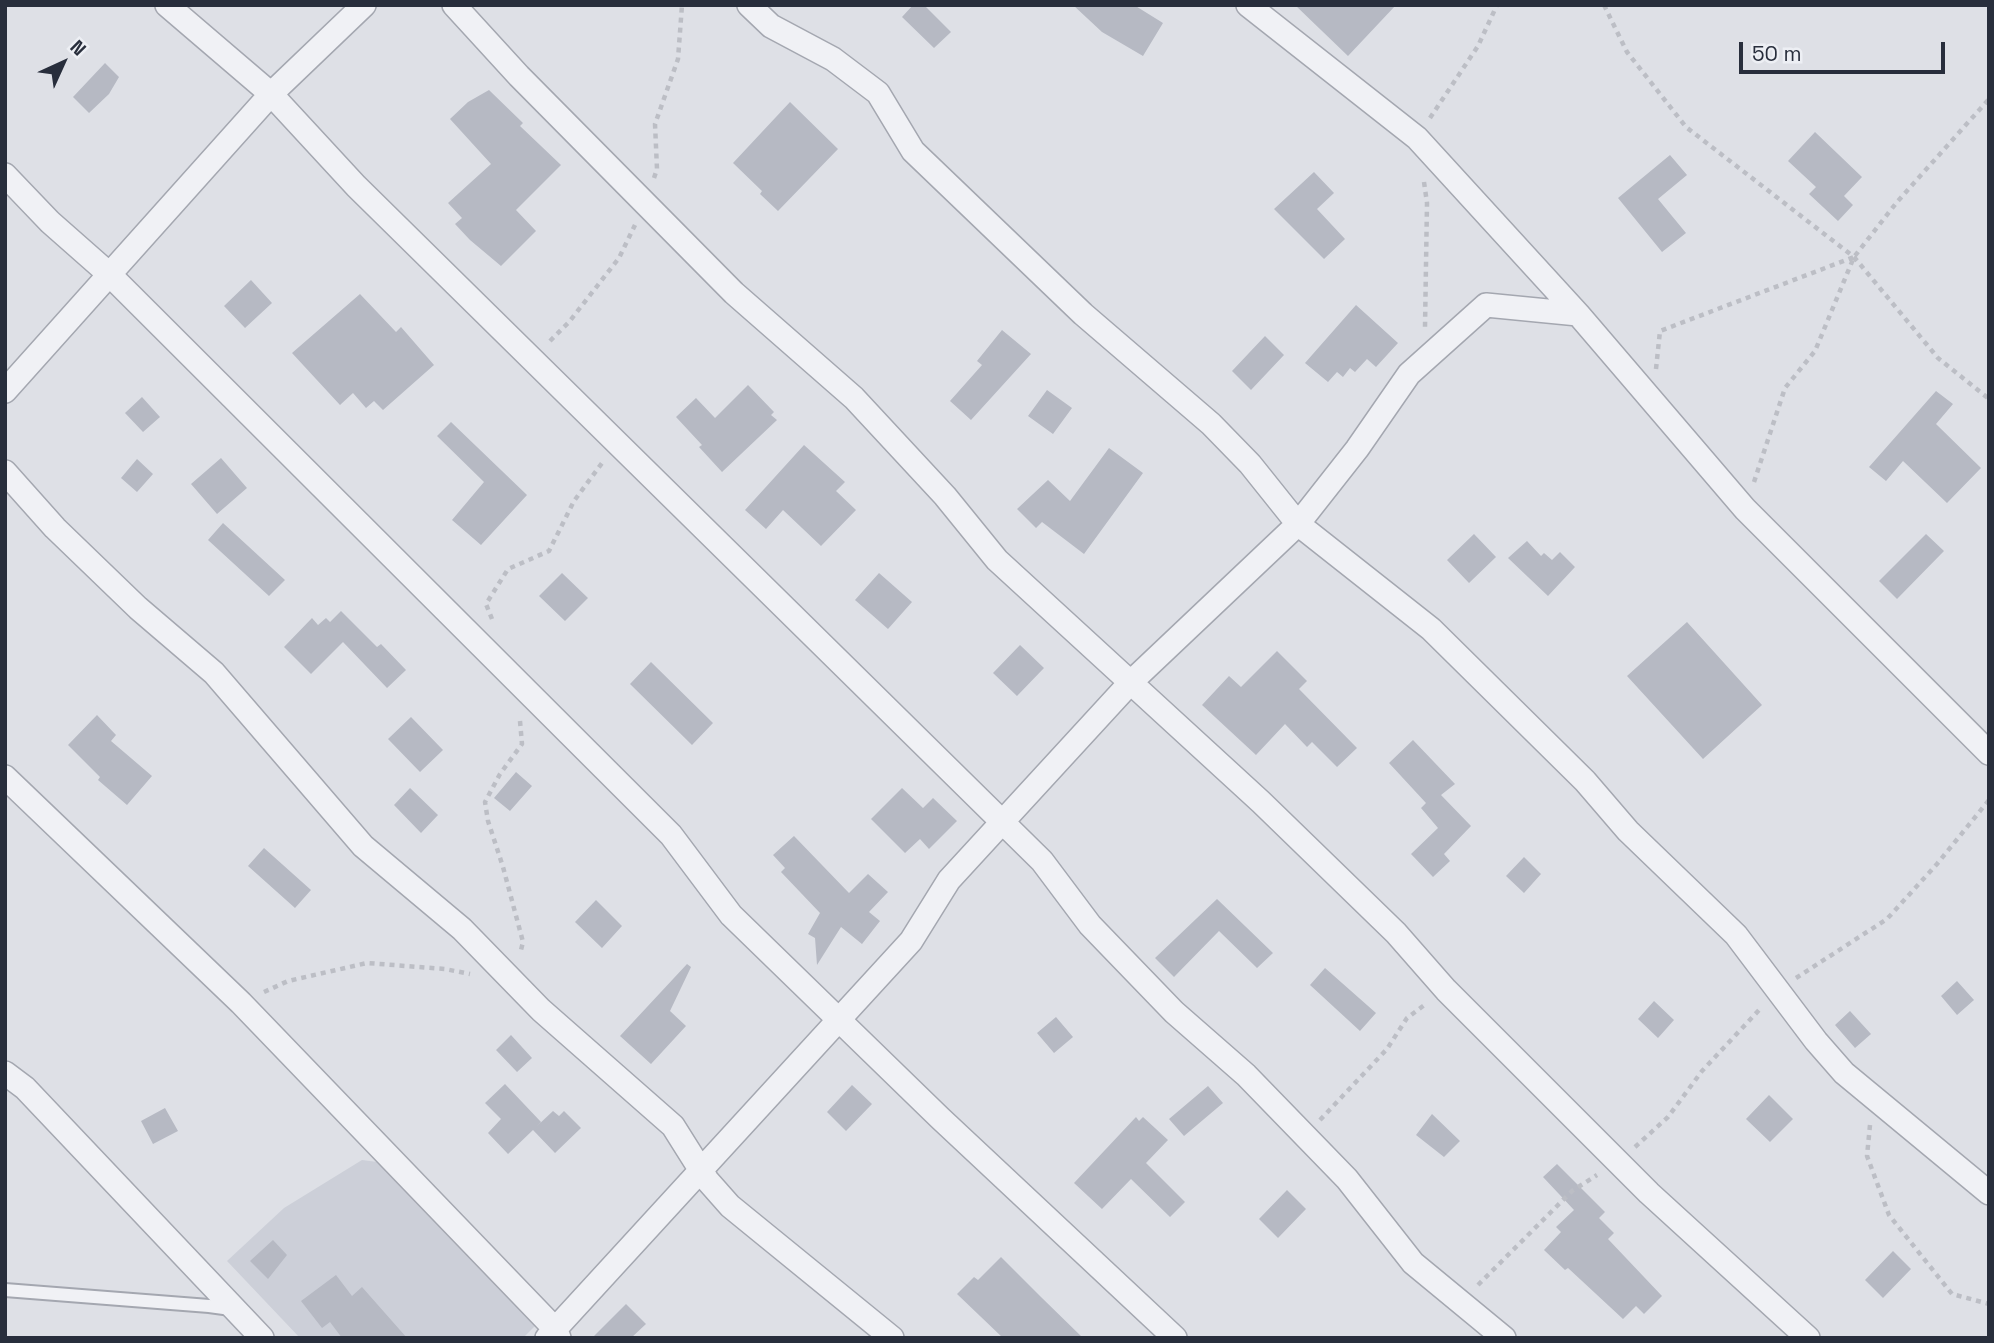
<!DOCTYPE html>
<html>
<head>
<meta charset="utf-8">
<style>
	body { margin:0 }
	#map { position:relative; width:1994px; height:1343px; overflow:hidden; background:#dee0e6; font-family:"Space Grotesk",sans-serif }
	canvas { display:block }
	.frame { position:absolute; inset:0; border:7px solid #282e3c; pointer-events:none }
	.north { position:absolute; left:28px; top:28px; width:70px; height:70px; -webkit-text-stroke:5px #edeff4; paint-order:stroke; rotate:45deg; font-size:19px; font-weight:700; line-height:28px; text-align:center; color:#282e3c }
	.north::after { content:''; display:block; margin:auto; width:24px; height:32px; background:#282e3c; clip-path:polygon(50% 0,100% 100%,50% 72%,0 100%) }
	.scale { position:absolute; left:1739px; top:42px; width:206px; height:32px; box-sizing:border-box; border:4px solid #282e3c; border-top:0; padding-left:9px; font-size:21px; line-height:24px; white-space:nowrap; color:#282e3c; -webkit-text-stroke:5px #edeff4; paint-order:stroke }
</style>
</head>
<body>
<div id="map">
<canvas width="1994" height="1343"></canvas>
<div class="frame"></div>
<div class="north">N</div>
<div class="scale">50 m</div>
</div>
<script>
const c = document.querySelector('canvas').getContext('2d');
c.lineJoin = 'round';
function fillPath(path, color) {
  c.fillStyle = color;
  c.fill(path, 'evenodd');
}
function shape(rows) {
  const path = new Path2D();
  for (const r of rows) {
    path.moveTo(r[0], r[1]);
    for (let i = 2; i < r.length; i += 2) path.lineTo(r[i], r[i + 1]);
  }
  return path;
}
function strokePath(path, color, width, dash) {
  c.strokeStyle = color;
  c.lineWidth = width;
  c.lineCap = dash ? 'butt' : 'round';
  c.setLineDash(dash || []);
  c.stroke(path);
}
fillPath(shape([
	[362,1160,385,1163,538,1323,523,1338,300,1338,227,1261,284,1208]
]), '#cccfd8');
fillPath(shape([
	[913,5,924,5,951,32,934,48,902,17],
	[1073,5,1134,5,1163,23,1143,56,1102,32],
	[1295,5,1396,5,1348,56],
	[105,63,119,77,109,94,89,113,73,97],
	[489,90,523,123,520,126,561,165,516,210,536,231,501,266,470,240,455,224,462,218,448,203,491,164,450,119,468,102],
	[790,102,838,149,778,211,760,194,762,191,733,163],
	[1815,132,1862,177,1844,196,1853,205,1838,221,1809,194,1816,187,1788,161],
	[1670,155,1687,175,1658,199,1686,233,1662,252,1618,198],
	[1314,172,1334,193,1317,209,1345,239,1324,259,1274,209],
	[251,280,272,303,245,328,224,306],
	[360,294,396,332,401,327,434,365,383,410,374,401,366,408,353,393,340,405,292,353],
	[1356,305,1398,343,1376,367,1367,359,1355,372,1350,368,1343,377,1337,372,1328,382,1305,363],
	[1002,330,1031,354,971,420,950,401,982,365,977,361],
	[1265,336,1284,355,1251,390,1232,371],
	[748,385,774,412,771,415,777,420,722,472,699,447,702,445,676,417,696,398,715,418],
	[1047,390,1072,408,1053,434,1028,416],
	[1936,391,1953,404,1936,424,1981,468,1947,503,1903,461,1886,481,1869,467],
	[142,397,160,417,143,432,125,413],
	[451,422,527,495,481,545,452,520,484,482,437,436],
	[804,445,845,482,836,491,856,510,821,546,783,510,766,529,745,510],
	[1109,448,1143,473,1084,554,1042,522,1036,528,1017,509,1048,480,1070,501],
	[221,458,247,488,217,514,191,484],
	[137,459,153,474,137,492,121,478],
	[223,523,285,580,269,596,208,540],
	[1474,534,1496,557,1469,583,1447,560],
	[1926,534,1944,551,1897,599,1879,581],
	[1527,541,1541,556,1544,553,1552,560,1560,552,1575,567,1548,596,1508,558],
	[562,573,588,598,565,621,539,596],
	[879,573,912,602,888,629,855,600],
	[341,611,377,647,381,644,406,670,387,688,343,642,311,674,284,647,312,618,318,625,326,618,330,622],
	[1687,622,1762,705,1703,759,1627,676],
	[1020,645,1044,668,1017,696,993,673],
	[1277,651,1307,681,1299,689,1357,748,1337,767,1312,742,1307,747,1285,724,1256,755,1202,705,1229,676,1241,687],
	[651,662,713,723,692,745,630,684],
	[97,715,116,735,111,741,152,776,127,805,98,780,100,777,68,745],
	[411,717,443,750,420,772,388,739],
	[1413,740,1455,784,1441,795,1471,826,1444,854,1450,861,1433,877,1411,854,1438,828,1421,808,1426,803,1389,763],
	[516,772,532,786,510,811,494,798],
	[410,788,438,815,421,833,394,805],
	[902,788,923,808,933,798,957,821,929,849,920,839,905,853,871,819],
	[794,836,849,893,868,874,888,892,869,912,880,921,862,944,841,927,817,965,815,938,808,934,820,913,781,872,785,868,773,855],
	[264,848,311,890,295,908,248,866],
	[1524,857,1541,874,1524,893,1506,876],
	[1217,899,1273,953,1257,968,1219,931,1174,977,1155,958],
	[596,900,622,926,602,948,575,922],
	[687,964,691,967,670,1011,686,1026,651,1064,620,1036],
	[1325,968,1376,1013,1360,1031,1310,985],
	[1957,981,1974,1000,1957,1015,1941,996],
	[1654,1001,1674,1020,1658,1038,1638,1019],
	[1850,1011,1871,1034,1855,1048,1835,1025],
	[1056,1017,1073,1037,1054,1053,1037,1033],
	[511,1035,532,1058,517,1072,496,1050],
	[505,1084,541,1122,536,1127,553,1111,559,1116,564,1111,581,1128,555,1153,533,1130,508,1154,488,1133,501,1119,485,1103],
	[852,1085,872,1104,846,1131,827,1112],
	[1208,1086,1223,1103,1184,1136,1169,1119],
	[1769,1095,1793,1119,1770,1142,1746,1119],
	[165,1108,178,1131,153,1144,141,1121],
	[1432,1114,1460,1141,1444,1157,1416,1135],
	[1136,1117,1139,1121,1143,1117,1168,1140,1146,1163,1185,1202,1170,1217,1131,1179,1102,1209,1074,1183],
	[1557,1164,1605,1212,1599,1218,1614,1233,1608,1239,1662,1296,1644,1314,1636,1306,1623,1319,1568,1268,1565,1270,1544,1250,1561,1232,1556,1227,1574,1210,1543,1177],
	[1287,1190,1306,1209,1278,1238,1259,1219],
	[273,1240,287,1255,268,1279,250,1261],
	[1893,1251,1911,1269,1883,1298,1865,1280],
	[1001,1257,1041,1297,1083,1338,1003,1338,957,1294,974,1277,978,1280],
	[336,1275,352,1296,362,1287,407,1338,342,1338,330,1322,322,1328,301,1301],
	[626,1304,646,1324,631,1338,592,1338]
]), '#b6b9c3');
const service = shape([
	[5,1290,209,1306,231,1309]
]);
const minor = shape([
	[167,5,271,94,356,186,1042,861,1090,925,1174,1012,1246,1075,1347,1179,1413,1263,1504,1338],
	[454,5,519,76,734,293,854,398,945,496,997,560,1261,802,1396,933,1446,990,1649,1193,1808,1338],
	[749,5,771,26,833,59,878,93,913,151,1083,314,1211,424,1250,464,1298,524,1431,629,1585,781,1628,831,1736,935,1816,1041,1844,1073,1989,1193],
	[1248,5,1417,138,1578,314,1745,509,1989,753],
	[5,175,50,222,109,274,671,835,731,915,940,1118,1175,1338],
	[5,391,271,94,364,5],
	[5,472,55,528,138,608,214,673,363,846,462,929,541,1010,673,1126,707,1180,730,1206,892,1338],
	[5,777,241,1003,556,1330,559,1338],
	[5,1073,25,1088,262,1338],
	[547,1338,911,941,949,880,1130,683,1298,524,1357,449,1409,374,1486,305,1578,314]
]);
strokePath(service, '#a4a7b0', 16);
strokePath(minor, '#a4a7b0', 26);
strokePath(shape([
	[1604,5,1627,52,1686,127,1854,257,1938,358,1989,399],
	[1430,118,1478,46,1497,5],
	[654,178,657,169,655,124,678,59,682,5],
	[1424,182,1427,203,1425,327],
	[550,341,569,322,619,258,635,225],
	[1656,369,1660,331,1854,257],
	[1754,482,1785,388,1815,351,1854,257,1897,202,1989,99],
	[492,619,486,604,508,569,549,551,574,501,602,463],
	[520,721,522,744,500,774,485,802,488,821,503,867,523,942,520,954],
	[1796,978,1887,919,1937,864,1989,800],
	[264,992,288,981,367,963,445,969,470,974],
	[1320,1120,1387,1049,1407,1018,1427,1003],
	[1870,1125,1867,1156,1889,1215,1952,1294,1989,1304],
	[1635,1147,1668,1117,1702,1071,1760,1009],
	[1478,1285,1572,1191,1597,1175]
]), '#bcbec5', 4.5, [5, 5]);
strokePath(service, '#f0f1f5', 12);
strokePath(minor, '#f0f1f5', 23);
</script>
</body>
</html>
